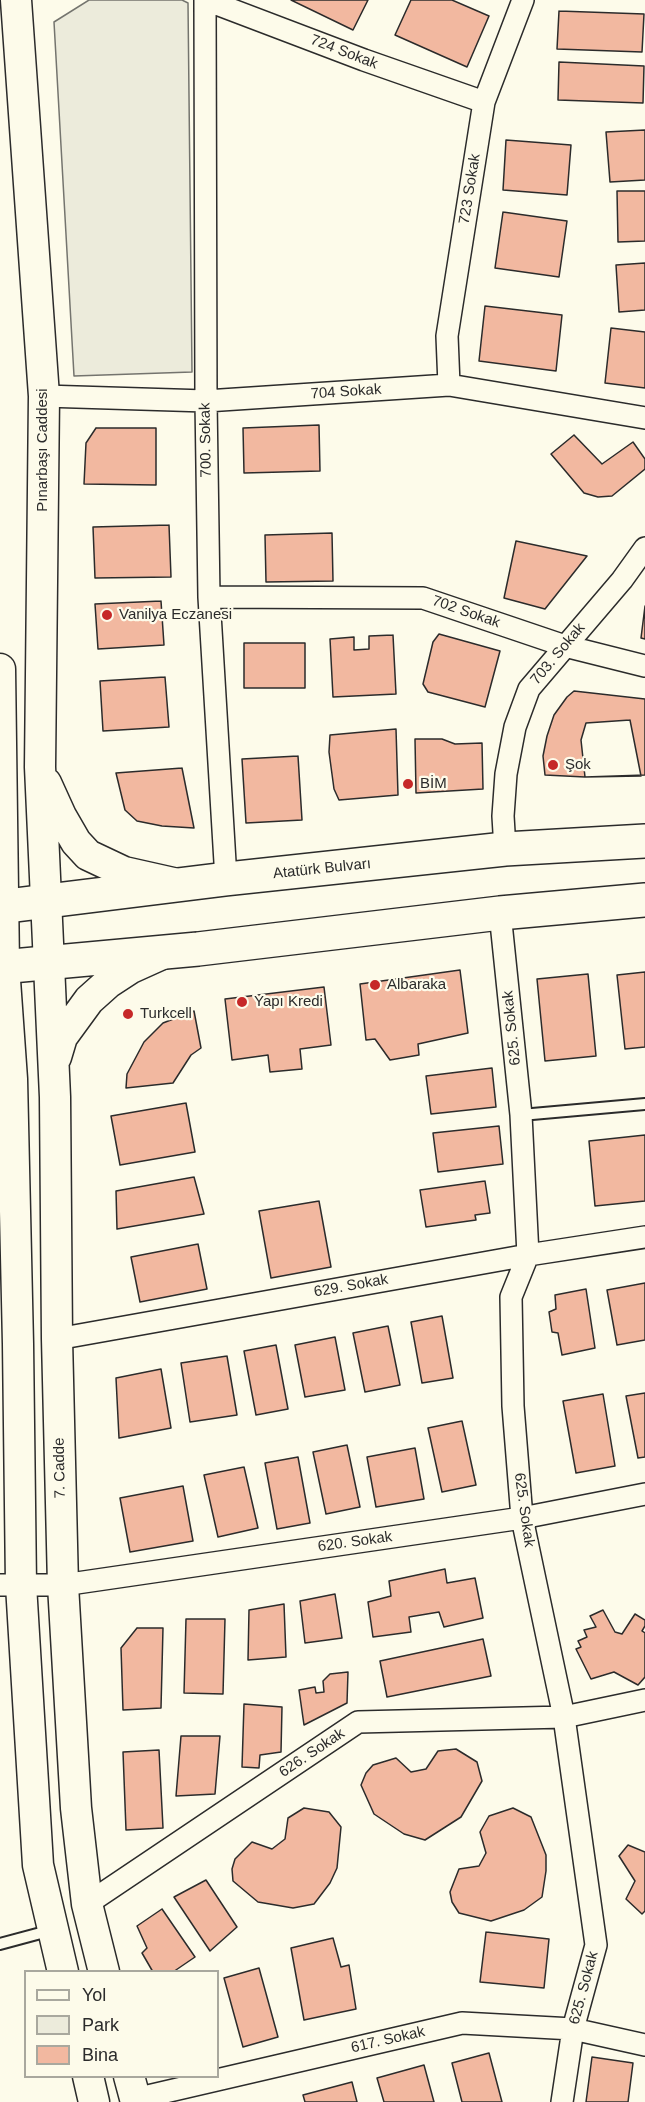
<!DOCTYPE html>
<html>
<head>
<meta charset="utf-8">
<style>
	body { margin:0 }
	#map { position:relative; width:645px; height:2102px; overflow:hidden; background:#fdfbea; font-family:Helvetica,sans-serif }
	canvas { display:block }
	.legend { position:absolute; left:24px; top:1970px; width:195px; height:108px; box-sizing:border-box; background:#fdfbea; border:2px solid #a9a89e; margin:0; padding:8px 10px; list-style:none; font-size:18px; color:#2b2b2b }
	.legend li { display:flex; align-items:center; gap:12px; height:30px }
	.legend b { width:30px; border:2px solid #a9a89e }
</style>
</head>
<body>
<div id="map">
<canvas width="645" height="2102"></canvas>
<ul class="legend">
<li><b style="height:8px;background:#fdfbea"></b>Yol</li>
<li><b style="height:16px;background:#ecebdb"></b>Park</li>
<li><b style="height:16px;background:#f2b8a0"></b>Bina</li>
</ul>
</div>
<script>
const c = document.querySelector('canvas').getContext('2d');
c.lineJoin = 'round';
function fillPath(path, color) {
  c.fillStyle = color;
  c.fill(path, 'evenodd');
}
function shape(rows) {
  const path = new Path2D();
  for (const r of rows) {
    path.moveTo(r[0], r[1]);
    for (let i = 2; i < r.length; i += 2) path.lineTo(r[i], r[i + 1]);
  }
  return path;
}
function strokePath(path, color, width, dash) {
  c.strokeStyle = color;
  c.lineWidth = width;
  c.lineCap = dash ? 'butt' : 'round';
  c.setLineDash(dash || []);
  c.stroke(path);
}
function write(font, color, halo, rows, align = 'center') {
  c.font = font + ' Helvetica,sans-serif';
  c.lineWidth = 4.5;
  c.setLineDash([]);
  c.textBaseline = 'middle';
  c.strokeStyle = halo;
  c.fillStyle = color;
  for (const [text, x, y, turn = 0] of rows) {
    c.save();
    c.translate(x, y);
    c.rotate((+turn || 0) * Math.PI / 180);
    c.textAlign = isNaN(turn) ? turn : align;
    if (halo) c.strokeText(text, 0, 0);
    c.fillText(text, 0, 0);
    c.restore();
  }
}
const green = shape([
	[89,0,182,0,188,3,192,372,74,376,54,22,89,0]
]);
fillPath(green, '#ecebdb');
strokePath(green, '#74746e', 1.5);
const building = shape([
	[291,0,368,0,353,30,291,0],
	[411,0,452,0,489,16,467,67,395,35,411,0],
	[559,11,644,14,642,52,557,49,559,11],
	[559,62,644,66,643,103,558,100,559,62],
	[645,130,645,180,610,182,606,132,645,130],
	[506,140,571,145,567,195,503,190,506,140],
	[617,191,645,191,645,241,618,242,617,191],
	[503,212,567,221,559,277,495,268,503,212],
	[645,263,645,310,619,312,616,265,645,263],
	[485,306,562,315,556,371,479,361,485,306],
	[611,328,645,332,645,388,605,383,611,328],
	[319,425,320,471,244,473,243,428,319,425],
	[96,428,156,428,156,485,84,484,86,443,96,428],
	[574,435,602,464,633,442,645,459,645,469,612,496,598,497,584,493,551,454,574,435],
	[169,525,171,577,95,578,93,527,169,525],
	[332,533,333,581,266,582,265,535,332,533],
	[516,541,587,556,545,609,504,598,516,541],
	[161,601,164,645,98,649,95,604,161,601],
	[645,606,645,639,641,638,645,606],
	[439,634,500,651,485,707,428,692,423,684,433,642,439,634],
	[393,635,396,694,333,697,330,639,354,637,354,650,369,649,369,636,393,635],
	[244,643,305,643,305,688,244,688,244,643],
	[165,677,169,727,103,731,100,681,165,677],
	[574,691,645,699,645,775,585,777,545,775,543,756,547,736,554,715,567,697,574,691],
	[630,720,641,776,585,777,581,740,586,723,630,720],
	[396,729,398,795,339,800,334,789,329,752,330,735,396,729],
	[415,739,442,739,455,744,482,743,483,789,416,793,415,739],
	[298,756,302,820,246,823,242,759,298,756],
	[182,768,194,828,162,826,137,821,125,810,116,773,182,768],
	[460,970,468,1033,418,1044,419,1055,390,1060,375,1039,366,1040,360,984,460,970],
	[645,972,645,1047,625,1049,617,975,645,972],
	[588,974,596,1056,545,1061,537,979,588,974],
	[324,987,331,1045,300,1049,302,1069,270,1072,268,1055,232,1060,225,999,324,987],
	[194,1011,201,1048,191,1055,173,1083,126,1088,127,1074,144,1042,163,1023,194,1011],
	[492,1068,496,1107,431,1114,426,1076,492,1068],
	[186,1103,195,1152,120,1165,111,1116,186,1103],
	[499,1126,503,1164,438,1172,433,1133,499,1126],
	[645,1135,645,1201,595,1206,589,1141,645,1135],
	[194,1177,204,1214,117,1229,116,1191,194,1177],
	[485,1181,490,1213,475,1215,476,1220,426,1227,420,1190,485,1181],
	[319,1201,331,1267,271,1278,259,1211,319,1201],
	[198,1244,207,1289,140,1302,131,1257,198,1244],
	[645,1283,645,1340,617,1345,607,1290,645,1283],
	[586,1289,595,1348,562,1355,558,1333,552,1332,549,1312,556,1309,555,1295,586,1289],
	[442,1316,453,1378,422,1383,411,1322,442,1316],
	[388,1326,400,1385,365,1392,353,1333,388,1326],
	[335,1337,345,1390,305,1397,295,1345,335,1337],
	[276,1345,288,1409,256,1415,244,1351,276,1345],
	[227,1356,237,1415,190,1422,181,1363,227,1356],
	[161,1369,171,1428,119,1438,116,1378,161,1369],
	[645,1393,645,1457,638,1458,626,1396,645,1393],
	[603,1394,615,1466,576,1473,563,1401,603,1394],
	[462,1421,476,1485,442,1492,428,1428,462,1421],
	[347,1445,360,1507,326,1514,313,1452,347,1445],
	[415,1448,424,1499,376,1507,367,1457,415,1448],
	[298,1457,310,1523,277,1529,265,1463,298,1457],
	[244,1467,258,1528,218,1537,204,1475,244,1467],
	[183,1486,193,1541,130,1552,120,1498,183,1486],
	[445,1569,447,1583,475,1578,483,1618,444,1627,439,1612,409,1617,411,1632,373,1637,368,1602,391,1596,389,1581,445,1569],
	[335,1594,342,1638,305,1643,300,1601,335,1594],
	[284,1604,286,1657,248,1660,249,1610,284,1604],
	[603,1610,615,1632,622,1634,635,1614,645,1620,645,1626,642,1631,645,1633,645,1677,638,1685,614,1672,591,1679,576,1649,581,1647,578,1641,587,1637,584,1630,596,1627,590,1616,603,1610],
	[186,1619,225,1619,223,1694,184,1693,186,1619],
	[137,1628,163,1628,161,1708,123,1710,121,1648,137,1628],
	[483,1639,491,1676,387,1697,380,1661,483,1639],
	[348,1672,347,1703,304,1725,299,1690,315,1687,316,1693,324,1692,323,1681,330,1674,348,1672],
	[244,1704,282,1707,281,1752,260,1755,259,1768,242,1767,244,1704],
	[181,1736,220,1736,215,1794,176,1796,181,1736],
	[456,1749,477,1762,482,1781,461,1817,425,1840,404,1834,374,1814,361,1785,366,1773,373,1765,396,1758,411,1772,426,1769,438,1751,456,1749],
	[159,1750,163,1828,126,1830,123,1752,159,1750],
	[304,1808,329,1812,341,1827,337,1868,330,1883,314,1904,293,1908,258,1902,233,1881,232,1869,235,1859,252,1842,272,1849,285,1839,288,1818,304,1808],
	[513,1808,531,1817,546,1855,546,1871,542,1897,524,1910,491,1921,459,1913,452,1902,450,1892,459,1869,479,1866,486,1853,480,1832,489,1816,513,1808],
	[628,1845,645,1852,645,1911,642,1914,626,1899,635,1881,619,1856,628,1845],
	[206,1880,237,1927,210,1951,174,1897,206,1880],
	[162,1909,195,1957,173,1972,153,1972,142,1953,147,1948,137,1926,162,1909],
	[486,1932,549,1939,544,1988,480,1982,486,1932],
	[333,1938,341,1967,349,1965,356,2009,304,2020,291,1948,333,1938],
	[259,1968,278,2037,243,2047,224,1978,259,1968],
	[489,2053,502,2102,462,2102,452,2063,489,2053],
	[592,2057,633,2063,628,2102,586,2102,592,2057],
	[424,2065,434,2102,384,2102,377,2078,424,2065],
	[352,2082,357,2102,305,2102,303,2095,352,2082]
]);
fillPath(building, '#f2b8a0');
strokePath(building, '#2b2b2b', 1.5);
const lane = shape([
	[521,1115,645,1104],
	[0,1944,52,1930]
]);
const street = shape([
	[205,0,206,401,209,597,226,879],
	[206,0,364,60,484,102],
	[449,385,447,336,484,102,523,0],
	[44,396,206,401,449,385,645,418],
	[209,597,423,598,565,646,645,666],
	[505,849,503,816,506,774,515,727,529,689,622,580,645,548],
	[500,913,521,1115,528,1255,511,1297,513,1406,522,1518,564,1717,596,1945,573,2029,562,2102],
	[57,1339,528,1255,645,1237],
	[0,1585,63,1585,522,1518,645,1494],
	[87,1904,358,1722,564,1717,645,1700],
	[135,2099,462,2023,573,2029,645,2045]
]);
const secondary = shape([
	[16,0,44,396,40,767,55,1097,57,1339,63,1585,76,1808,87,1904,104,1972],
	[0,669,4,966,12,1079,18,1344,21,1585,38,1865,63,1972],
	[46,783,61,816,76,842,88,855,124,872,173,883],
	[56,1057,62,1037,89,1000,108,983,131,968,162,954],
	[88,2076,94,2102],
	[129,2076,136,2102]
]);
const primary = shape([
	[0,907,226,879,505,849,645,841],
	[0,967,198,949,500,913,645,900]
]);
strokePath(lane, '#2b2b2b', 14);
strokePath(street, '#2b2b2b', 24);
strokePath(secondary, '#2b2b2b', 33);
strokePath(primary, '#2b2b2b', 36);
strokePath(lane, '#fdfbea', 10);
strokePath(street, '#fdfbea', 21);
strokePath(secondary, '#fdfbea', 30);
strokePath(primary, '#fdfbea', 33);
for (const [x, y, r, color] of [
	[107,615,6,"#c62828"],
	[553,765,6,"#c62828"],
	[408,784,6,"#c62828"],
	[375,985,6,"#c62828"],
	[242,1002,6,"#c62828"],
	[128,1014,6,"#c62828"]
]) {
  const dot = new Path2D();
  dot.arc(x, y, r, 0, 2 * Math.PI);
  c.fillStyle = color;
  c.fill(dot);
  strokePath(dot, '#fdfbea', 2);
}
write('15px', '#2b2b2b', '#fdfbea', [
	["724 Sokak",344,52,21],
	["723 Sokak",470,189,-81],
	["704 Sokak",346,392,-4],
	["700. Sokak",206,440,-91],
	["Pınarbaşı Caddesi",43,450,-90],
	["702 Sokak",466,612,19],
	["703. Sokak",558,654,-50],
	["Atatürk Bulvarı",322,869,-6],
	["625. Sokak",512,1028,-96],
	["629. Sokak",351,1286,-10],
	["7. Cadde",60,1468,-91],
	["625. Sokak",524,1510,82],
	["620. Sokak",355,1542,-8],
	["626. Sokak",312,1753,-34],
	["625. Sokak",584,1988,-75],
	["617. Sokak",388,2040,-13]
]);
write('15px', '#2b2b2b', '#fdfbea', [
	["Vanilya Eczanesi",119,615],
	["Şok",565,765],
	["BİM",420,784],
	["Albaraka",387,985],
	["Yapı Kredi",254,1002],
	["Turkcell",140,1014]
], 'left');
</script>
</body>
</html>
